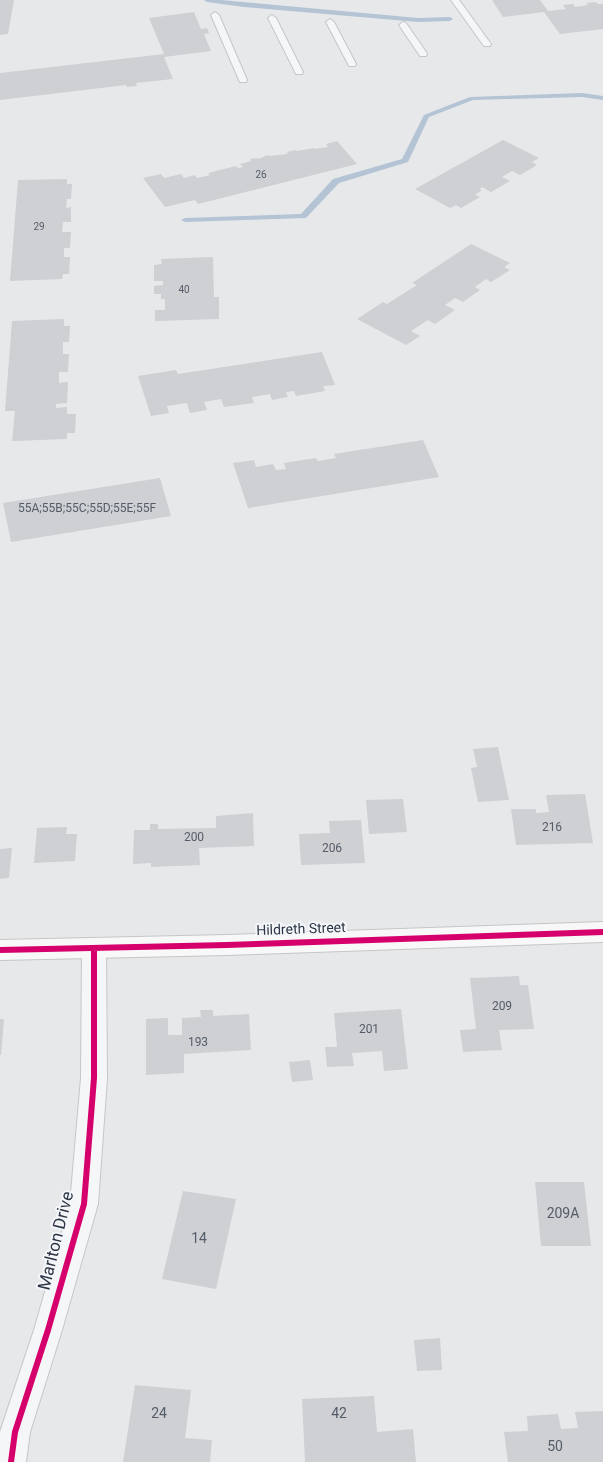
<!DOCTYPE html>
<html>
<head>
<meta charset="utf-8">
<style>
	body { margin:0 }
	canvas { display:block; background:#e6e8ea }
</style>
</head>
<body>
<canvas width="603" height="1462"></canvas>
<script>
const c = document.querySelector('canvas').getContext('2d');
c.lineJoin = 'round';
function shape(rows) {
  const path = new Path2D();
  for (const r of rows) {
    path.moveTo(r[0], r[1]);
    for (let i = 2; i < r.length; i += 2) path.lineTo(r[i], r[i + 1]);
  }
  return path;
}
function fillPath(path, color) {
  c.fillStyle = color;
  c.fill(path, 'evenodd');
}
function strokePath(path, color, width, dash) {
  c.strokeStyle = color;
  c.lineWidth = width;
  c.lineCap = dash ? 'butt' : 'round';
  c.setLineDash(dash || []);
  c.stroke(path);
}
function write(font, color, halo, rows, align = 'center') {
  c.font = font + ' Roboto,sans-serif';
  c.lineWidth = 4;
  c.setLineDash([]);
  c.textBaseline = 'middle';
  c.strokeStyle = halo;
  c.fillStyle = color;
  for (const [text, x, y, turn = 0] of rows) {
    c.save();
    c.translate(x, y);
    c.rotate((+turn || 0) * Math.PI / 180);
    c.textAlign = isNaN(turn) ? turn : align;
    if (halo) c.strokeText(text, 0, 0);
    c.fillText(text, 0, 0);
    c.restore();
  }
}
fillPath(shape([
	[204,0,221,0,418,18,450,17,453,19,450,21,418,22,244,7,207,2,204,0],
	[582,93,603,96,603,100,582,97,473,100,429,117,408,162,339,183,306,218,185,222,181,220,185,218,301,214,333,179,402,159,424,115,470,97,582,93]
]), '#b4c4d5');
fillPath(shape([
	[0,0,14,0,8,34,0,35],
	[492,0,540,0,548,11,566,9,563,5,573,4,575,7,588,5,586,3,596,2,598,4,603,4,603,29,560,34,544,12,503,17],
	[194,12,201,29,207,28,209,33,204,34,211,51,164,57,173,79,136,83,137,86,127,87,126,85,0,100,0,73,164,54,149,18],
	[503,140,539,158,532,162,537,165,520,175,512,171,502,177,510,181,491,192,482,187,479,189,482,190,475,195,480,197,461,208,456,205,450,208,415,189],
	[337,141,357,164,198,204,195,200,165,207,143,178,161,174,164,178,181,174,184,178,195,175,197,178,210,175,208,173,236,166,238,168,243,167,240,164,251,161,250,159,257,158,258,159,268,155,270,156,288,154,287,152,295,150,297,151,314,148,315,149,328,147,326,144],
	[67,179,67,184,72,184,71,199,67,199,66,208,71,207,71,222,63,222,62,232,71,232,70,248,64,248,64,257,70,257,69,274,63,274,62,279,10,281,18,180],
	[471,244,510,263,504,267,510,270,491,282,486,279,475,287,480,290,463,302,455,298,445,305,455,310,435,324,428,320,411,331,420,336,406,345,357,319,383,302,387,304,417,285,412,283],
	[213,257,214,297,219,297,219,319,155,321,155,310,165,310,165,299,161,299,161,294,154,294,154,286,163,285,163,281,154,281,154,265,162,264,161,259],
	[64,319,64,326,70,326,69,342,63,342,63,354,69,354,68,372,59,372,59,383,68,382,67,403,56,404,56,408,67,407,67,414,76,414,75,433,67,433,67,439,12,441,15,411,5,411,12,321],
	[322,352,335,385,323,386,325,391,296,396,294,391,286,392,288,397,272,400,270,394,252,397,254,403,224,407,221,399,204,402,207,410,190,413,187,403,167,406,169,413,151,416,138,376,176,370,178,374],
	[423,440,439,477,248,508,233,463,254,460,256,467,273,464,276,470,286,469,284,463,316,458,318,461,336,458,334,454],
	[160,478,171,516,11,542,3,503],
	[498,747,509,800,478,802,471,768,477,767,473,749],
	[585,794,593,843,516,845,511,809,536,809,536,813,549,812,546,795],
	[403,799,407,832,369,834,366,800],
	[253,813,254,846,199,848,200,865,151,867,151,863,133,864,134,830,150,830,150,824,158,824,158,829,216,828,216,816],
	[361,820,365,863,301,865,299,834,330,833,329,821],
	[67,827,66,834,77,834,75,861,34,863,37,828],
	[12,848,9,878,0,879,0,849],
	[519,976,520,985,528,985,534,1029,499,1030,502,1050,463,1052,460,1030,476,1029,470,978],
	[401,1009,408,1069,384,1071,382,1051,352,1053,354,1066,327,1067,325,1047,337,1047,334,1013],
	[200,1010,213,1010,213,1016,249,1014,251,1050,184,1054,184,1073,146,1075,146,1019,168,1018,168,1035,182,1035,182,1018,201,1017],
	[0,1019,4,1019,1,1055,0,1055],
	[310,1060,313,1080,292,1082,289,1062],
	[535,1182,584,1182,591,1246,541,1246],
	[183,1191,236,1199,216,1289,162,1279],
	[440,1338,442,1370,417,1371,414,1340],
	[135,1385,191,1390,185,1438,212,1440,210,1462,123,1462],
	[374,1396,377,1432,413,1429,416,1462,305,1462,302,1399],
	[603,1411,603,1462,508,1462,504,1432,528,1431,527,1416,558,1414,561,1429,578,1428,575,1412]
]), '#ced0d3');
const lane = shape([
	[451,0,459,0,491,44,490,46,484,46,451,0],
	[215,12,219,15,247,80,246,82,240,82,239,80,211,15,215,12],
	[272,15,276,18,303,72,302,74,296,74,268,18,272,15],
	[330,19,334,22,356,64,355,66,349,66,348,64,326,22,330,19],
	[403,22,406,23,426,52,427,54,426,56,420,56,399,25,403,22]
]);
const street = shape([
	[94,938,103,941,106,948,107,1078,98,1204,62,1330,30,1432,26,1462,0,1462,0,1432,34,1330,70,1204,81,1078,82,948,85,941,94,938]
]);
const secondary = shape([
	[603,922,603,942,227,955,0,960,0,940,227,935,603,922]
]);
strokePath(lane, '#c4c6c8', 2);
strokePath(street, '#c4c6c8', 2);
strokePath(secondary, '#c4c6c8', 2);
fillPath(lane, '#f5f6f7');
fillPath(street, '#f5f6f7');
fillPath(secondary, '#f8f8f8');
strokePath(shape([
	[0,950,227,945,603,932],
	[11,1462,15,1432,48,1330,84,1204,94,1078,94,948]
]), '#d6006c', 6);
write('10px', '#545c69', null, [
	["26",261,175],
	["29",39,227],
	["40",184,290]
]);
write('12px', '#545c69', null, [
	["55A;55B;55C;55D;55E;55F",87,509],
	["216",552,828],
	["200",194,838],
	["206",332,849],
	["209",502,1007],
	["201",369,1030],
	["193",198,1043]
]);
write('14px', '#2b3445', '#f4f6f9', [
	["Hildreth Street",301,930,-2]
]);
write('14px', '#545c69', null, [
	["209A",563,1214],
	["14",199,1239],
	["24",159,1414],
	["42",339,1414],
	["50",555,1447]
]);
write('17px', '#2b3445', '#f4f6f9', [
	["Marlton Drive",57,1241,-76]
]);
</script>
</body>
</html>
